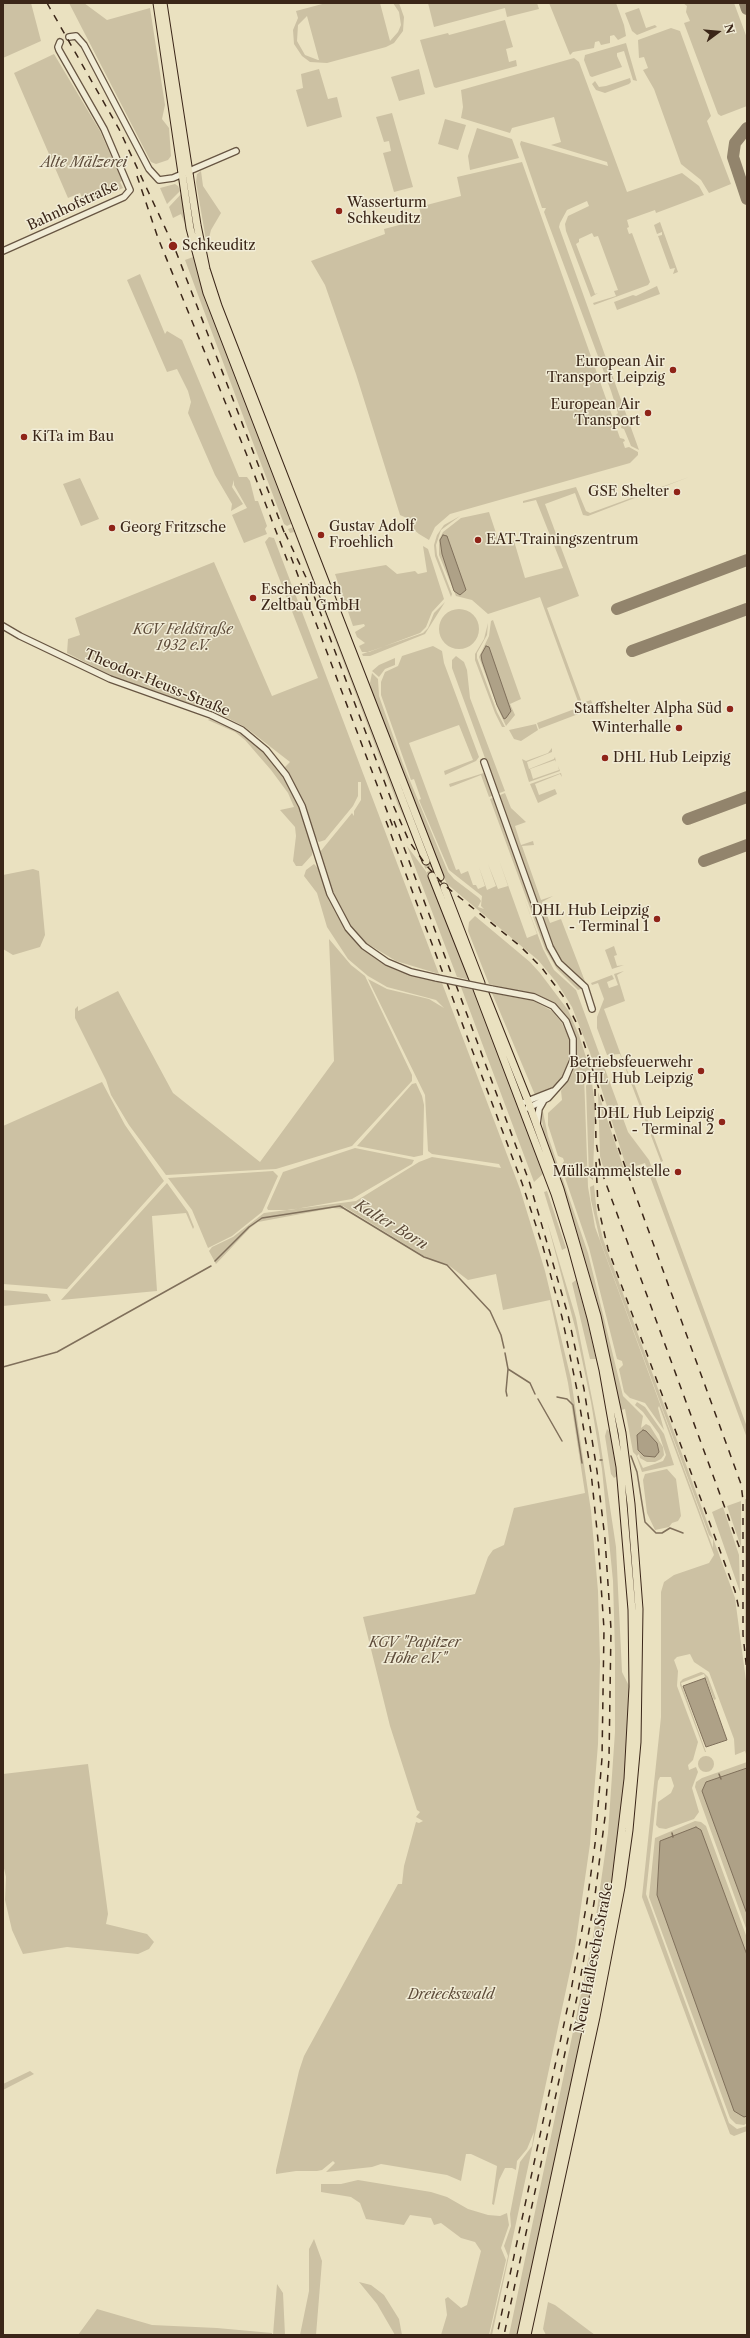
<!DOCTYPE html>
<html>
<head>
<meta charset="utf-8">
<style>
	body { margin:0 }
	#map { position:relative; width:750px; height:2338px; overflow:hidden; background:#eae1c0; font-family:"Libre Caslon Text",serif }
	canvas { display:block }
	.frame { position:absolute; inset:0; border:4px solid #3b2618; pointer-events:none }
	.north { position:absolute; left:698px; top:12px; width:40px; height:40px; -webkit-text-stroke:3px #f1ecd6; paint-order:stroke; rotate:74deg; font-size:11px; font-weight:700; line-height:16px; text-align:center; color:#3b2618 }
	.north::after { content:''; display:block; margin:auto; width:14px; height:18px; background:#3b2618; clip-path:polygon(50% 0,100% 100%,50% 72%,0 100%) }
</style>
</head>
<body>
<div id="map">
<canvas width="750" height="2338"></canvas>
<div class="frame"></div>
<div class="north">N</div>
</div>
<script>
const c = document.querySelector('canvas').getContext('2d');
c.lineJoin = 'round';
function fillPath(path, color) {
  c.fillStyle = color;
  c.fill(path, 'evenodd');
}
function shape(rows) {
  const path = new Path2D();
  for (const r of rows) {
    if (r.length === 3) {
      path.moveTo(r[0] + r[2], r[1]);
      path.arc(r[0], r[1], r[2], 0, 2 * Math.PI);
      continue;
    }
    path.moveTo(r[0], r[1]);
    for (let i = 2; i < r.length; i += 2) path.lineTo(r[i], r[i + 1]);
  }
  return path;
}
function strokePath(path, color, width, dash) {
  c.strokeStyle = color;
  c.lineWidth = width;
  c.lineCap = dash ? 'butt' : 'round';
  c.setLineDash(dash || []);
  c.stroke(path);
}
function write(font, color, halo, rows, align = 'center') {
  c.font = font + ' "Libre Caslon Text",serif';
  c.lineWidth = 3;
  c.setLineDash([]);
  c.textBaseline = 'middle';
  c.strokeStyle = halo;
  c.fillStyle = color;
  for (const [text, x, y, turn = 0] of rows) {
    c.save();
    c.translate(x, y);
    c.rotate((+turn || 0) * Math.PI / 180);
    c.textAlign = isNaN(turn) ? turn : align;
    if (halo) c.strokeText(text, 0, 0);
    c.fillText(text, 0, 0);
    c.restore();
  }
}
fillPath(shape([
	[3,3,31,3,41,41,3,58],
	[69,3,84,3,107,20,150,8,165,105,162,119,169,128,171,156,168,160,156,164,151,162],
	[326,3,380,3,390,41,398,32,401,25,399,12,393,3,399,3,404,17,403,31,394,43,386,47,327,63,310,62,302,56,294,44,293,30,298,18,296,11],
	[307,16,319,60,318,60,305,55,297,41,298,25],
	[428,3,537,3,539,9,507,17,505,8,434,27],
	[549,3,616,3,624,25,626,36,618,40,614,35,610,36,610,43,601,45,599,41,595,42,594,48,573,52,570,55],
	[683,3,734,3,747,38,747,106,721,116,718,114,684,23,690,21,686,12,687,6],
	[639,8,646,28,655,25,657,27,637,35,632,31,625,13],
	[505,20,513,47,506,49,509,62,516,60,517,66,436,88,434,87,420,40,448,33,449,35],
	[671,28,680,31,711,116,707,121,731,184,709,193,701,180,681,164,654,89,643,70,648,68,644,57,639,58,638,40],
	[626,43,637,81,633,80,624,51,617,53,617,56,622,67,592,77,590,76,584,60,585,55],
	[54,54,100,131,122,181,120,182,123,188,85,205,80,193,68,198,14,73],
	[574,58,579,62,627,192,682,173,699,186,704,195,656,213,655,210,627,220,629,227,627,228,629,234,632,233,650,282,648,285,594,305,593,303,616,296,614,291,618,290,598,236,594,237,592,233,579,239,579,242,576,244,595,294,598,293,591,297,566,231,565,224,568,216,589,206,587,201,567,210,560,223,559,227,639,450,631,446,624,429,621,428,622,424,620,418,616,415,618,413,611,391,544,212,546,208,542,208,520,144,521,141,608,166,607,162,551,145,561,142,554,117,512,128,510,133,461,118,463,107,461,90],
	[319,69,328,99,337,97,342,117,307,127,296,90,303,88,301,74],
	[419,69,425,94,399,101,391,77],
	[630,78,631,82,629,84,605,93,596,90,592,84,595,81,599,87,606,86],
	[392,113,413,187,394,192,383,153,391,151,389,141,384,142,376,117],
	[445,119,466,125,458,150,438,144],
	[477,128,512,139,519,158,470,170,468,156],
	[522,162,620,438,624,439,625,441,623,442,625,448,629,447,638,452,638,455,630,463,450,514,435,527,429,540,419,534,412,528,409,519,400,515,356,374,325,285,311,261,385,234,384,229,422,219,419,207,461,196,457,177],
	[201,171,203,186,221,213,211,230,207,246,196,182,197,174],
	[175,184,178,186,180,191,167,204,160,188],
	[182,193,186,217,293,523,287,526,284,524,252,440,185,260,193,257,185,224,181,214,173,218,169,207],
	[660,222,678,272,673,274,675,268,670,269,658,236,662,235,662,232,657,234,654,225],
	[140,274,165,334,167,331,182,340,239,477,247,477,250,481,255,501,258,501,267,526,265,529,267,534,244,543,232,515,247,508,234,485,234,480,232,487,243,504,231,511,232,504,215,475,188,413,191,402,188,391,177,369,167,372,127,280],
	[657,286,660,294,617,310,614,302,633,295,636,296],
	[689,477,588,516,583,515,575,493,545,504,579,596,547,608,582,703,591,700,594,708,539,729,537,723,580,707,540,597,488,614,472,600,456,596,439,555,439,540,443,532,461,518,489,512,500,545,514,541,525,578,563,568,536,500,523,503,523,501,576,487,586,511,590,513],
	[80,478,99,519,81,526,63,484],
	[460,516,441,530,436,545,437,555,452,594,451,597,435,556,434,545,437,535,444,525],
	[294,527,416,843,398,805,294,532,290,533,288,529],
	[269,537,274,538,439,974,396,961,363,941,348,924,337,904,320,852,352,813,354,816,354,811,361,800,361,782,358,782,358,796,353,806,325,840,319,842,315,837,302,801,284,768,290,762,245,727,220,714,112,676,67,653,68,639,80,635,75,618,214,562,272,696,318,678,265,542],
	[423,546,428,549,444,599,432,612,426,627,420,633,369,652,362,652,359,646,365,643,357,637,355,632,365,626,364,624,353,626,335,574,386,565,397,574,415,571,418,574,427,572],
	[445,602,425,634,370,656,363,656,362,654,423,633,428,628,434,613],
	[459,629,20],
	[493,620,521,699,510,704,515,715,506,726,499,711,479,657,489,636,491,621],
	[488,623,487,635,477,653,477,658,497,712,505,727,502,727,495,713,475,660,475,654,484,639],
	[433,646,442,651,444,663,479,757,476,761,445,775,444,771,473,760,459,725,409,743,456,870,459,869,461,874,468,871,473,885,476,885,478,889,485,886,479,867,487,890,496,886,488,864,498,889,508,886,499,860,527,938,537,934,523,895,543,949,554,970,576,990,628,1132,649,1160,747,1427,747,1438,645,1163,627,1169,590,1053,572,1007,557,983,538,960,447,884,437,863,373,698,370,683,372,673,378,679,379,696,403,764,448,872,454,879,479,898,481,901,478,907,484,909,481,906,482,896,449,870,419,800,421,799,414,779,411,780,381,695,381,682,385,672,398,666,402,656],
	[456,656,464,662,467,670,470,698,505,791,489,797,481,775,453,786,450,787,449,784,487,772,489,769,452,668,452,660],
	[395,658,395,665,385,669,379,677,372,671,379,665],
	[212,718,238,731,262,749,285,777,301,809,313,848,312,855,302,866,296,866,293,861,296,836,295,827,280,810,294,807,288,793,271,770,245,740,235,732,208,720],
	[536,724,538,730,521,741,514,739,509,730],
	[552,748,552,752,527,762,529,769,554,759,555,757,556,762,555,760,530,769,533,779,559,770,558,766,560,771,529,782,522,759,526,761,548,753],
	[561,773,562,777,560,774,535,784,539,795,555,789,557,794,538,803,530,784],
	[505,793,511,808,526,822,515,826,521,845,533,841,534,845,522,846,541,900,553,896,542,902,550,923,561,919,586,984,589,986,578,990,557,969,545,949,490,799],
	[407,846,425,870,432,882,471,980,457,977],
	[314,864,319,869,329,901,340,921,359,946,379,961,398,971,442,983,520,1189,545,1271,571,1379,591,1511,598,1591,600,1662,598,1744,590,1844,575,1948,492,2335,490,2335,508,2256,504,2246,511,2226,510,2214,520,2162,532,2146,534,2132,527,2149,517,2161,516,2170,512,2168,505,2168,499,2180,494,2205,492,2204,497,2166,471,2154,466,2154,461,2181,447,2175,381,2164,372,2167,326,2172,335,2163,333,2161,322,2170,317,2171,296,2171,276,2174,276,2170,299,2071,304,2056,398,1884,402,1884,404,1866,416,1822,419,1823,423,1821,416,1817,420,1812,417,1810,390,1726,363,1617,475,1594,488,1557,493,1550,504,1545,514,1508,585,1493,568,1383,550,1300,503,1310,496,1274,468,1280,447,1264,433,1261,424,1256,343,1206,344,1209,333,1208,258,1222,250,1228,216,1264,209,1251,212,1247,233,1237,264,1213,356,1201,419,1162,432,1157,501,1168,499,1164,432,1154,428,1151,425,1095,368,979,387,989,429,999,444,1008,436,1000,387,987,368,976,348,959,327,927,317,893,304,876,306,870],
	[33,869,39,871,45,935,40,947,13,955,3,949,3,875],
	[475,916,530,962,540,973,568,1010,579,1035,591,1073,584,1075,588,1187,595,1227,713,1548,713,1539,709,1535,600,1240,591,1200,590,1187,594,1185,597,1214,603,1239,735,1598,747,1688,747,1757,745,1751,735,1755,734,1739,709,1672,694,1662,690,1654,677,1657,674,1660,678,1671,677,1686,698,1742,693,1760,688,1765,689,1770,696,1767,698,1772,692,1788,699,1812,694,1819,666,1829,659,1828,656,1825,658,1802,671,1793,674,1786,671,1777,660,1777,658,1781,646,1894,729,2123,737,2129,747,2126,747,2131,734,2136,730,2134,642,1897,661,1717,661,1592,664,1582,674,1575,709,1563,714,1555,659,1406,658,1408,664,1430,645,1403,630,1398,624,1392,619,1369,623,1365,622,1361,617,1359,589,1248,561,1166,564,1161,563,1158,558,1156,548,1125,548,1113,562,1100,561,1091,572,1074,576,1060,576,1044,573,1029,563,1012,550,1001,540,996,489,984,468,931,469,922],
	[329,939,351,965,365,976,412,1075,412,1081,352,1146,276,1169,166,1175,129,1125,111,1095,106,1080,75,1018,75,1009,78,1006,78,1011,118,991,173,1093,260,1162,334,1061],
	[614,946,617,955,614,956,617,966,624,965,612,969,605,950],
	[624,971,617,975,625,1001,604,1009,625,1066,635,1086,663,1161,661,1162,620,1054,607,1055,597,1028,597,1017,604,999,598,983,592,985,591,983,612,975,614,979,607,982,609,988,618,985,614,974],
	[461,987,475,990,544,1173,534,1182],
	[492,993,534,1001,552,1011,562,1023,569,1038,570,1055,563,1077,554,1087,535,1095],
	[591,1076,595,1105,593,1180,589,1177,586,1086],
	[102,1082,125,1125,164,1181,67,1289,3,1284,3,1126],
	[416,1083,422,1096,424,1105,423,1155,414,1157,357,1146,412,1084],
	[598,1092,624,1169,606,1177,600,1156],
	[541,1112,543,1112,548,1136,588,1253,623,1396,643,1416,641,1428,646,1424,650,1426,663,1447,664,1455,661,1459,655,1462,647,1462,640,1458,639,1454,637,1456,643,1468,663,1461,666,1455,659,1434,643,1412,635,1405,637,1402,645,1407,664,1434,674,1465,642,1472,636,1455,633,1452,625,1409,621,1410,597,1301,575,1225,544,1136],
	[355,1148,414,1160,412,1164,352,1199,290,1210,268,1210,267,1208,283,1172],
	[273,1171,278,1176,262,1212,232,1236,208,1248,192,1210,168,1178],
	[167,1183,188,1212,194,1227,193,1229,186,1213,152,1216,157,1291,61,1300],
	[547,1191,566,1248,562,1250,544,1192],
	[547,1221,576,1318,599,1434,616,1547,622,1672,630,1688,626,1779,617,1855,608,1912,519,2335,509,2335,593,1937,608,1833,615,1732,615,1652,613,1581,602,1469,591,1402,576,1331],
	[576,1280,587,1320,596,1359,590,1359,572,1283],
	[3,1290,47,1294,51,1301,3,1306],
	[607,1429,610,1432,617,1476,614,1478,611,1474,605,1436],
	[667,1469,676,1479,681,1516,678,1521,672,1523,669,1527,655,1530,647,1513,643,1480,645,1474],
	[745,1499,747,1499,747,1654,745,1639],
	[741,1501,741,1547,727,1506],
	[723,1507,739,1555,740,1592,712,1512],
	[701,1672,704,1673,708,1677,716,1699,714,1700,704,1674,681,1683,706,1752,705,1752,680,1685,680,1682,683,1679],
	[706,1764,8],
	[747,1762,747,1931,695,1787,696,1782,702,1778],
	[88,1764,108,1914,106,1924,147,1934,154,1942,149,1949,138,1954,67,1947,23,1954,12,1930,5,1900,6,1877,3,1864,3,1774],
	[695,1821,701,1822,706,1826,747,1938,747,2123,744,2125,736,2124,730,2118,649,1897,655,1838],
	[30,2071,34,2074,3,2090,3,2084],
	[358,2180,431,2192,447,2197,468,2209,488,2215,500,2216,507,2213,509,2225,501,2248,506,2260,489,2335,441,2335,447,2315,445,2299,448,2297,461,2308,467,2305,481,2251,475,2242,461,2238,441,2223,434,2225,431,2218,410,2215,404,2225,366,2219,360,2203,351,2197,321,2192,321,2184,341,2184],
	[314,2239,322,2261,316,2335,300,2335,309,2291,309,2249],
	[359,2282,371,2285,384,2295,399,2319,402,2335,395,2335,377,2304],
	[277,2284,283,2293,285,2335,273,2335],
	[548,2302,555,2305,595,2335,546,2335,543,2329],
	[97,2309,152,2325,217,2328,272,2333,272,2335,78,2335]
]), '#ccc1a3');
const water = shape([
	[443,535,447,536,466,590,460,595,454,591,442,554,440,540,443,535],
	[486,646,489,647,511,711,506,718,504,719,497,705,482,661,481,655,486,646],
	[643,1430,646,1431,657,1443,659,1452,655,1457,644,1456,638,1450,637,1435,643,1430],
	[705,1678,727,1740,706,1747,683,1686,705,1678],
	[747,1768,747,1914,702,1791,706,1782,747,1768],
	[696,1827,701,1830,747,1955,747,2116,744,2117,734,2111,657,1895,660,1841,696,1827]
]);
fillPath(water, '#aea187');
strokePath(water, '#80705b', 1);
strokePath(shape([
	[215,1261,249,1227,262,1218,340,1206,424,1257,447,1265,490,1311,501,1335,504,1348],
	[505,1353,508,1369,530,1383,535,1394],
	[3,1367,57,1352,211,1266],
	[507,1396,506,1391,508,1369],
	[557,1397,567,1399,573,1405,582,1463],
	[538,1399,562,1441],
	[631,1456,637,1472,645,1522,656,1533,662,1533,670,1528,683,1533],
	[600,1460,602,1460],
	[719,1774,721,1779],
	[672,1833,673,1837],
	[3,2334,4,2335]
]), '#80705b', 1.5);
strokePath(shape([
	[745,3,747,9],
	[747,128,735,143,733,157,747,199],
	[617,609,747,560],
	[632,651,747,609],
	[688,819,747,797],
	[704,861,747,845]
]), '#92846c', 12);
strokePath(shape([
	[426,861,432,876]
]), '#c7bc9e', 7, [7, 3.5]);
const minor = shape([
	[69,37,76,36,84,45,149,169,159,180,173,178,236,151],
	[3,251,124,197,130,190,104,129,59,50,58,47,60,42],
	[3,626,20,636,110,679,211,715,242,730,266,750,286,775,302,806,330,894,348,928,364,946,387,962,411,972,437,978],
	[484,762,550,947,559,963,585,987,592,1009],
	[491,989,534,997,553,1006,566,1021,573,1039,573,1060,565,1079,548,1098,528,1108],
	[525,1102,553,1091],
	[537,1124,539,1109,543,1102]
]);
const major = shape([
	[157,3,190,228,207,293,426,861],
	[163,3,197,225,206,269,218,306,440,877],
	[432,876,474,982],
	[444,887,481,983],
	[477,989,555,1194,572,1248,591,1318,603,1370,620,1467,632,1610,633,1687,628,1779,615,1887,604,1947,521,2335],
	[484,991,528,1101,560,1189,597,1316,622,1433,631,1504,639,1609,637,1742,629,1830,621,1887,596,2017,527,2335]
]);
strokePath(minor, '#675542', 8);
strokePath(major, '#3b2618', 9);
strokePath(minor, '#f1ecd6', 5.5);
strokePath(major, '#eae1c0', 7);
strokePath(shape([
	[47,3,119,129,175,249,286,537],
	[137,176,158,238,246,453,289,565],
	[285,533,311,588,394,807,409,841,426,865,443,884,520,946,542,968,563,996,579,1028,618,1147,741,1484,743,1500,743,1635,747,1672],
	[291,557,393,827],
	[386,821,444,976],
	[394,821,453,978],
	[447,983,522,1183,543,1247,562,1317,577,1390,591,1472,598,1540,604,1629,602,1758,595,1844,587,1902,570,1996,497,2335],
	[456,985,529,1181,568,1315,584,1389,597,1471,605,1539,611,1629,609,1758,605,1817,594,1903,577,1997,504,2335],
	[595,1089,596,1142,601,1170,740,1549],
	[596,1162,598,1206,608,1249,735,1591,739,1609]
]), '#3b2618', 1.5, [7, 7]);
const minorBridge = shape([
	[437,978,491,989]
]);
strokePath(minorBridge, '#675542', 8, []);
strokePath(minorBridge, '#f1ecd6', 5.5);
for (const [x, y, r, color] of [
	[339,211,4,"#8f2418"],
	[173,246,5,"#8f2418"],
	[673,370,4,"#8f2418"],
	[648,413,4,"#8f2418"],
	[24,437,4,"#8f2418"],
	[677,492,4,"#8f2418"],
	[112,528,4,"#8f2418"],
	[321,535,4,"#8f2418"],
	[478,540,4,"#8f2418"],
	[253,598,4,"#8f2418"],
	[730,709,4,"#8f2418"],
	[679,728,4,"#8f2418"],
	[605,758,4,"#8f2418"],
	[657,919,4,"#8f2418"],
	[701,1071,4,"#8f2418"],
	[722,1122,4,"#8f2418"],
	[678,1172,4,"#8f2418"]
]) {
  const dot = new Path2D();
  dot.arc(x, y, r, 0, 2 * Math.PI);
  c.fillStyle = color;
  c.fill(dot);
  strokePath(dot, '#f1ecd6', 1.5);
}
write('italic 14px', '#5f4d3b', '#f1ecd6', [
	["Alte Mälzerei",84,163],
	["KGV Feldstraße",183,630],
	["1932 e.V.",183,646],
	["KGV \"Papitzer",415,1643],
	["Höhe e.V.\"",415,1659],
	["Dreieckswald",451,1995]
]);
write('14px', '#3b2618', '#f1ecd6', [
	["Wasserturm",347,203,"left"],
	["Schkeuditz",347,219,"left"],
	["Schkeuditz",182,246,"left"],
	["European Air",665,362],
	["Transport Leipzig",665,378],
	["European Air",640,405],
	["Transport",640,421],
	["KiTa im Bau",32,437,"left"],
	["GSE Shelter",669,492],
	["Gustav Adolf",329,527,"left"],
	["Froehlich",329,543,"left"],
	["Georg Fritzsche",120,528,"left"],
	["EAT-Trainingszentrum",486,540,"left"],
	["Eschenbach",261,590,"left"],
	["Zeltbau GmbH",261,606,"left"],
	["Staffshelter Alpha Süd",722,709],
	["Winterhalle",671,728],
	["DHL Hub Leipzig",613,758,"left"],
	["DHL Hub Leipzig",649,911],
	["- Terminal 1",649,927],
	["Betriebsfeuerwehr",693,1063],
	["DHL Hub Leipzig",693,1079],
	["DHL Hub Leipzig",714,1114],
	["- Terminal 2",714,1130],
	["Müllsammelstelle",670,1172]
], 'right');
write('14px', '#3b2618', '#f1ecd6', [
	["Bahnhofstraße",73,206,-25],
	["Theodor-Heuss-Straße",157,683,22],
	["Neue Hallesche Straße",594,1958,-79]
]);
write('italic 15px', '#5e4b39', '#f1ecd6', [
	["Kalter Born",391,1225,31]
]);
</script>
</body>
</html>
